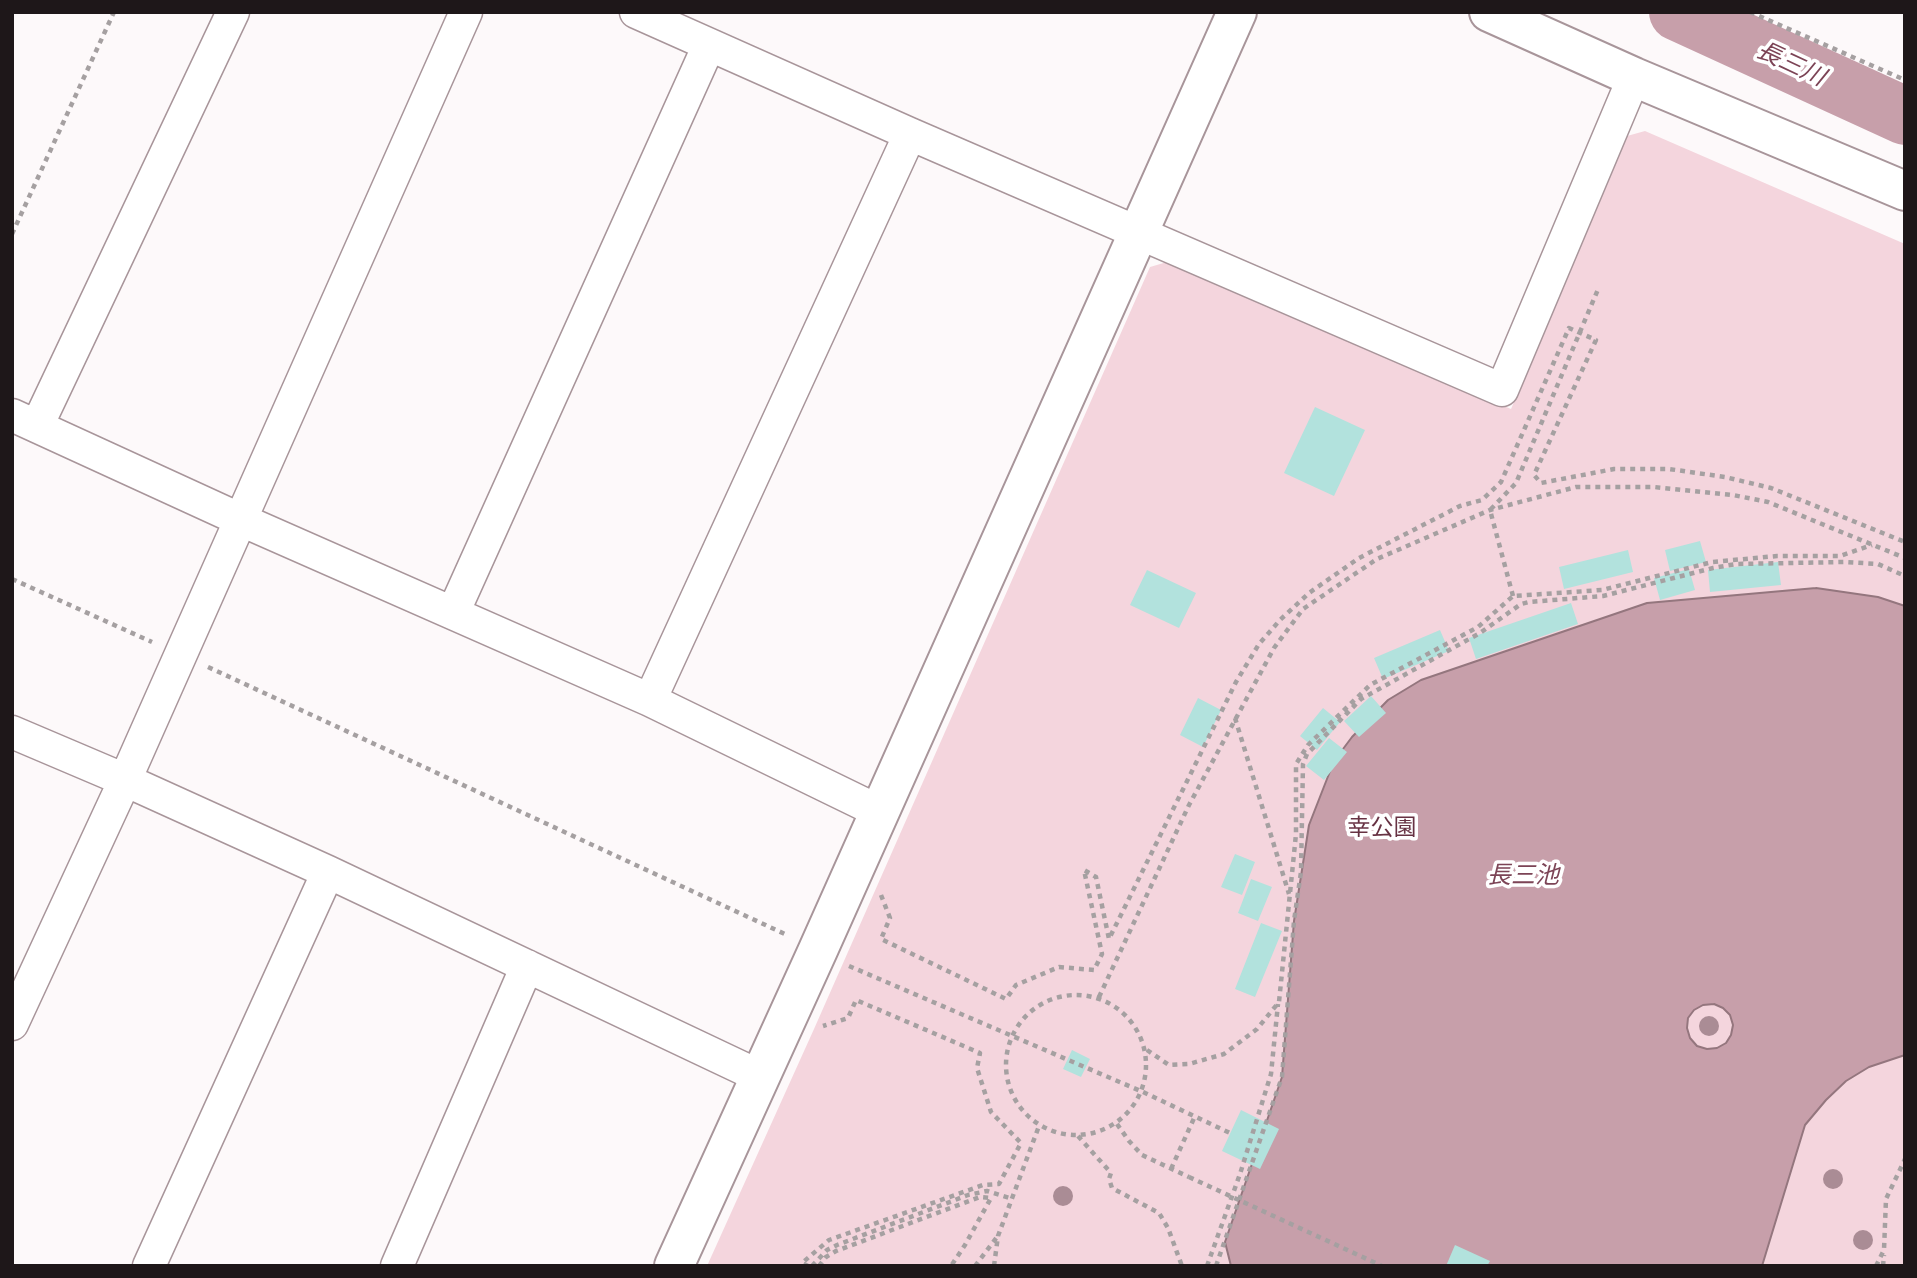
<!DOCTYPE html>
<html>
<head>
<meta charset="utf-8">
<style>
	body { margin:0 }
	#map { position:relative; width:1917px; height:1278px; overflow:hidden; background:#fdf9fa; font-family:"Public Sans",sans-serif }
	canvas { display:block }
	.frame { position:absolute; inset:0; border:14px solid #1e1719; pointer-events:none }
</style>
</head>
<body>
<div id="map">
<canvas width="1917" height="1278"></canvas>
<div class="frame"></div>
</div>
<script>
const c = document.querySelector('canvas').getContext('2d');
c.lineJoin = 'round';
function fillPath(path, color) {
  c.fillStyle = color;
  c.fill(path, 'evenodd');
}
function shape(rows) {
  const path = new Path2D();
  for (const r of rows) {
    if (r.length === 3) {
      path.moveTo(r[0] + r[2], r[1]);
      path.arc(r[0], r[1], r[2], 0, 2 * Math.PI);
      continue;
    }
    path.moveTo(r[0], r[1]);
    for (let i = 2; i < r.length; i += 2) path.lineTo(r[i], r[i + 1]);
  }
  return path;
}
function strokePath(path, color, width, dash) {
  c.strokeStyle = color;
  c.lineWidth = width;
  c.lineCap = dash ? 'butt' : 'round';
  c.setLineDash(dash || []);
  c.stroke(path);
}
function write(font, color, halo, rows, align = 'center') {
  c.font = font + ' "Public Sans","Noto Sans JP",sans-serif';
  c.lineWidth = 7;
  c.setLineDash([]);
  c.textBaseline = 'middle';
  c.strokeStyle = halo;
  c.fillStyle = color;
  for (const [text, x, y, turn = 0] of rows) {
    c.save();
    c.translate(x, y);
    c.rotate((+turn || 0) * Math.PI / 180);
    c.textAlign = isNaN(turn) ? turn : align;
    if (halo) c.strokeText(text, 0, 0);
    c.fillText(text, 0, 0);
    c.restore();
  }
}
fillPath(shape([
	[1645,131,1905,244,1905,1266,707,1266,814,1029,1150,267,1167,262,1511,409,1627,136]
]), '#f4d5dd');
const water = shape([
	[1816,588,1878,597,1905,606,1905,1055,1869,1067,1846,1081,1826,1100,1805,1125,1762,1266,1231,1266,1225,1242,1282,1077,1294,921,1309,825,1334,761,1352,737,1388,700,1421,680,1647,603,1816,588],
	[1714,1004,1723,1008,1730,1015,1733,1025,1731,1035,1726,1043,1717,1048,1707,1049,1697,1046,1690,1038,1687,1028,1688,1018,1694,1010,1703,1005,1714,1004]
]);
fillPath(water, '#c79faa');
strokePath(water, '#94767e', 2);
strokePath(shape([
	[1678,12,1905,116]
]), '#c79faa', 58);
fillPath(shape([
	[1315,407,1365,430,1334,496,1284,473],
	[1700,541,1706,562,1670,571,1665,550],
	[1628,550,1633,572,1564,589,1559,567],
	[1778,562,1781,585,1710,592,1708,570],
	[1689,569,1695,590,1660,600,1654,578],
	[1147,570,1196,593,1179,628,1130,605],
	[1571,603,1578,624,1476,659,1469,638],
	[1440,630,1449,651,1383,679,1374,658],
	[1371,696,1386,713,1359,737,1344,721],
	[1198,698,1221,710,1203,747,1180,735],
	[1323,708,1340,722,1317,750,1300,736],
	[1329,738,1347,752,1324,780,1306,766],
	[1235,854,1255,862,1242,895,1221,887],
	[1251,879,1272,887,1258,921,1238,913],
	[1261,923,1282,931,1255,997,1235,989],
	[1072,1050,1090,1059,1081,1077,1063,1069],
	[1241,1110,1279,1129,1260,1169,1222,1151],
	[1455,1245,1490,1261,1487,1266,1446,1266]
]), '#b2e2dd');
const street = shape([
	[636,12,910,134,1502,390,1634,77],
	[12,415,239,519,650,700,878,811],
	[37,426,233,12],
	[453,613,709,45],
	[650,700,910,134],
	[12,732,125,780,328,872,759,1076],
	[12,1024,125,780,466,12],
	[149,1266,328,872],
	[397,1266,527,966]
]);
const secondary = shape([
	[1489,12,1634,77,1905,191],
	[674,1266,818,950,1237,12]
]);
strokePath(street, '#a8959a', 35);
strokePath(secondary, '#a8959a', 42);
strokePath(shape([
	[1750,12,1905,80],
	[12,234,114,12],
	[12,579,152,642],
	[1513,596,1490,510,1516,483,1599,287],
	[208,667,787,935],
	[1235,718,1289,894],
	[881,895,890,918,881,939,1006,999,1016,985,1059,967,1094,970,1102,954,1084,870,1096,877,1109,939,1236,682,1259,644,1280,620,1309,593,1359,558,1460,506,1482,500,1501,482,1569,328,1596,340,1534,475,1541,483,1614,469,1669,469,1725,477,1771,488,1905,542],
	[849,966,1143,1092,1230,1133],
	[1076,1065,70],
	[1099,997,1189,805,1274,648,1303,609,1377,559,1490,510,1576,487,1654,487,1733,495,1768,502,1905,558],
	[1147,1050,1169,1065,1189,1064,1224,1054,1257,1029,1279,1002,1296,834,1296,764,1308,745,1370,685,1478,627,1513,596,1602,590,1712,562,1777,556,1840,556,1872,545],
	[1117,1124,1129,1141,1142,1155,1189,1177],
	[1078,1136,1111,1173,1109,1179,1112,1188,1159,1213,1168,1228,1182,1266],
	[1171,1169,1195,1116],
	[808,1266,802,1263,829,1240,983,1185,999,1184,1021,1143,991,1112,977,1068,980,1053,856,1000,848,1018,823,1026],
	[812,1266,827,1250,837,1245,968,1195,987,1191,1013,1199],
	[819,1266,826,1257,836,1251,980,1197,991,1198,965,1245,951,1266],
	[975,1266,997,1237],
	[994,1266,998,1236,1039,1126],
	[1207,1266,1240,1174,1271,1074,1278,1004],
	[1216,1266,1282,1077,1294,921,1301,872,1303,764,1307,754,1361,699,1480,633,1521,604,1529,602,1603,596,1713,568,1736,564,1845,562,1878,564,1905,576],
	[1876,1266,1884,1250,1886,1199,1905,1159],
	[1883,1266,1884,1255]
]), '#a5a0a1', 4.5, [5, 5]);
strokePath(street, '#fff', 32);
strokePath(secondary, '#fff', 38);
strokePath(shape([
	[1189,1177,1382,1266]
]), '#a5a0a1', 4.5, [5, 5]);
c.fillStyle = '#aa8c95';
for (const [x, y] of [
	[1709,1026],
	[1833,1179],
	[1063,1196],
	[1863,1240]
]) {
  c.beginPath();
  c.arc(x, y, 10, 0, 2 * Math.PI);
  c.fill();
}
write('23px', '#673243', '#fff', [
	["幸公園",1382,828]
]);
write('italic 24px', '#7c4456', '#fff', [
	["長三川",1791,64,25],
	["長三池",1523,876]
]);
</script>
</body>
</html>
